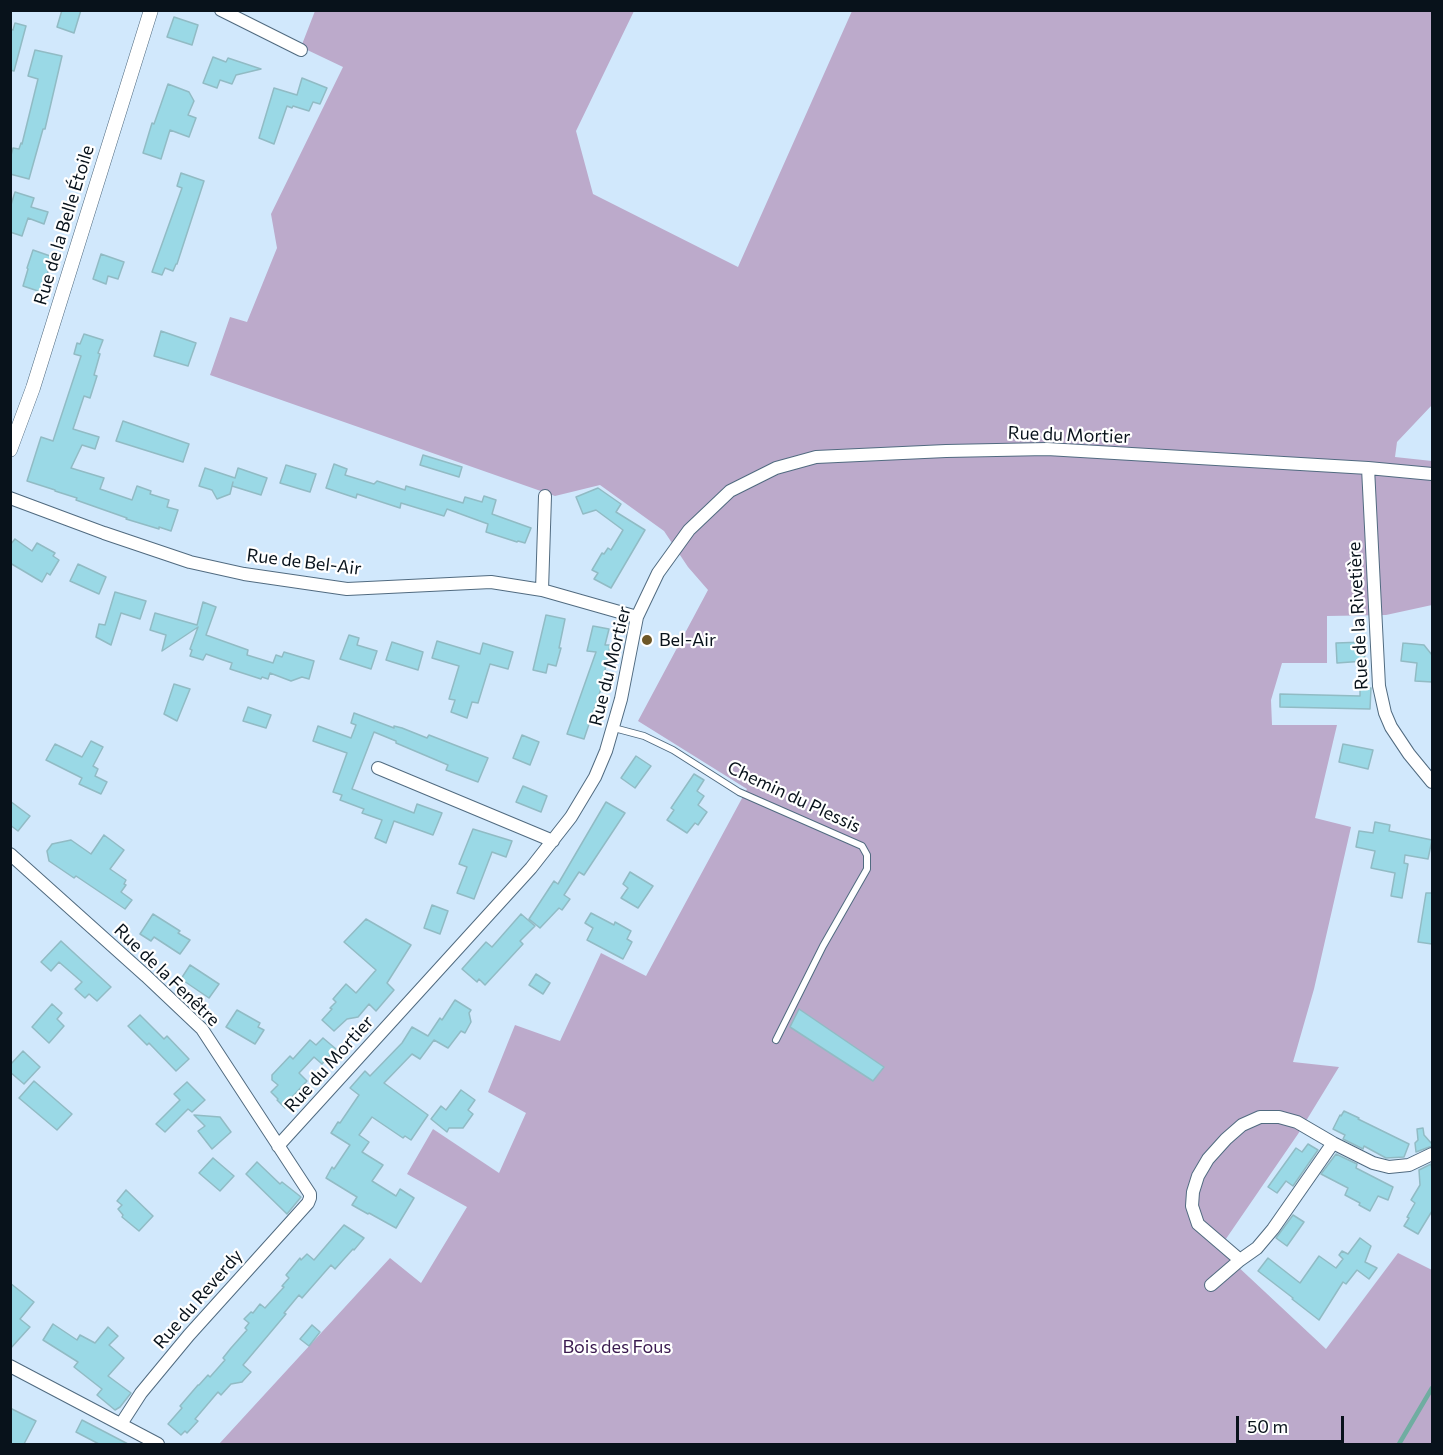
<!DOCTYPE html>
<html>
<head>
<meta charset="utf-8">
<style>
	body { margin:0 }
	#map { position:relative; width:1443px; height:1455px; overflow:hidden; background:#d1e8fc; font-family:Commissioner,sans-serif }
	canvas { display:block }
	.frame { position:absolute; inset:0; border:12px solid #08121b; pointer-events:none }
	.scale { position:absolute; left:1236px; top:1416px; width:108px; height:27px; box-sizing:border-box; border:3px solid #08121b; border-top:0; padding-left:8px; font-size:18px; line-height:21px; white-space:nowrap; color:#08121b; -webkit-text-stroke:4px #fff; paint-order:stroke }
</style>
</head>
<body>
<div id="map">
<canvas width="1443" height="1455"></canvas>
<div class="frame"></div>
<div class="scale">50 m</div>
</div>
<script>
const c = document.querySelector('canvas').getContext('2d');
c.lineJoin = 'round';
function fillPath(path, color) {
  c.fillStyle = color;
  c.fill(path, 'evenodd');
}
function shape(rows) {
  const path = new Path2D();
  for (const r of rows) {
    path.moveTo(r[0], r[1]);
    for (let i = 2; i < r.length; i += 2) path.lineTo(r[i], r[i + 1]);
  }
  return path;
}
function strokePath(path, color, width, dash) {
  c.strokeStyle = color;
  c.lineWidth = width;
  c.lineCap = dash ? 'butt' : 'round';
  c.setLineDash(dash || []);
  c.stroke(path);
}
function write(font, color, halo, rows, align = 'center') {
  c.font = font + ' Commissioner,sans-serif';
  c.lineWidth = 4.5;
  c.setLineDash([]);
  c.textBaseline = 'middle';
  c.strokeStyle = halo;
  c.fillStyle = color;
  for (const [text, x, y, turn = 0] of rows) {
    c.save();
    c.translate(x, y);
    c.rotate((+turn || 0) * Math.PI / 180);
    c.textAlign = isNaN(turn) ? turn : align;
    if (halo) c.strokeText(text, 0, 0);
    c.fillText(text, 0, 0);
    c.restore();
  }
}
fillPath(shape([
	[315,11,634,11,576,131,593,194,738,267,852,11,1432,11,1432,405,1397,442,1395,457,1432,461,1432,605,1386,615,1327,616,1327,663,1282,663,1271,700,1272,725,1337,725,1315,818,1351,827,1314,989,1293,1062,1339,1067,1298,1134,1219,1249,1326,1349,1398,1253,1432,1270,1432,1444,219,1444,390,1258,421,1283,467,1207,407,1174,433,1129,499,1173,526,1113,488,1092,515,1025,560,1041,601,953,646,976,747,789,638,721,708,590,688,567,664,531,600,485,555,496,210,375,230,317,247,322,277,248,271,214,343,67,301,47]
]), '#bcaacb');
strokePath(shape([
	[1399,1444,1432,1388]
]), '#70ada1', 4.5);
const building = shape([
	[62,10,81,10,74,33,57,27,62,10],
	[174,17,198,25,192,45,167,37,174,17],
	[15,23,26,26,14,71,10,70,10,29,13,30,15,23],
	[35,50,62,56,45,129,43,129,29,179,10,174,10,159,13,148,19,149,21,143,22,144,38,79,28,76,35,50],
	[213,57,226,62,228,58,261,69,236,75,232,84,220,80,217,88,203,83,213,57],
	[302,78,327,88,320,104,313,102,309,111,293,106,292,108,287,106,274,144,259,138,274,88,297,95,302,78],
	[168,84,189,92,194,101,188,115,196,118,189,137,170,130,161,159,143,153,152,123,154,124,168,84],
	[181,173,204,181,177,264,176,264,173,271,165,268,162,275,152,272,182,188,177,186,181,173],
	[15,192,34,198,31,207,48,212,44,224,28,218,22,236,10,232,10,208,15,192],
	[33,250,53,257,41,292,23,286,28,269,27,268,33,250],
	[101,254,124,262,118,279,108,276,106,284,93,279,101,254],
	[161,331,196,343,188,366,154,356,161,331],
	[84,334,103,340,98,353,100,354,94,375,97,376,90,398,84,396,73,429,99,437,95,449,82,445,71,468,104,478,100,489,132,500,137,486,151,491,150,494,169,500,167,507,178,510,171,531,159,527,159,529,126,519,127,518,76,500,77,498,55,491,55,490,27,481,41,437,53,441,81,356,74,354,77,343,80,344,84,334],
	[123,421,189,444,183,462,116,441,123,421],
	[423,455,462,467,459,477,420,465,423,455],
	[334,464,347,469,345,475,374,484,377,481,405,490,406,486,463,503,465,497,482,502,484,496,496,500,492,514,531,528,525,543,518,541,517,542,486,532,488,524,447,509,444,516,401,503,400,508,357,494,356,498,326,488,334,464],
	[286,465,316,474,310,492,280,483,286,465],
	[205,468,235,478,238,468,267,478,261,495,232,486,233,482,230,494,217,499,212,490,199,486,205,468],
	[598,488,621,504,616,512,645,530,611,588,594,579,598,573,592,570,602,553,604,554,608,548,611,550,623,530,596,510,583,514,576,497,598,488],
	[15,539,32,551,37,543,55,553,53,556,59,560,50,575,47,573,42,582,10,563,10,545,15,539],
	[78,564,106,577,99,594,70,581,78,564],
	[115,592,146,601,140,619,121,613,111,645,96,637,99,624,105,625,115,592],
	[203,602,216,607,206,635,248,650,247,655,273,663,276,655,282,657,284,652,314,661,309,679,302,677,291,681,270,673,268,679,262,677,261,679,230,669,232,663,206,654,203,660,190,656,192,650,190,649,198,627,162,651,166,635,150,630,155,613,197,625,203,602],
	[546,615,565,619,559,648,561,648,556,666,548,664,546,673,533,670,546,615],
	[593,626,609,629,605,645,610,645,605,670,607,671,584,739,567,734,596,652,587,651,593,626],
	[349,635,359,638,357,645,377,651,371,669,340,659,349,635],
	[437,641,480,654,483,643,513,652,508,669,490,664,478,703,472,702,467,718,451,712,455,700,449,699,459,666,432,658,437,641],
	[392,642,423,652,418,670,386,660,392,642],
	[1364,642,1365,661,1337,663,1336,643,1364,642],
	[1403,643,1424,645,1432,655,1432,682,1415,681,1417,663,1401,661,1403,643],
	[174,684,190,689,177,721,164,714,174,684],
	[1360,688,1371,688,1370,709,1280,707,1280,694,1360,696,1360,688],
	[248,707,271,715,266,728,243,721,248,707],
	[354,713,394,728,394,726,402,728,427,738,429,735,488,758,478,782,446,770,448,765,396,743,396,741,374,732,352,789,414,813,417,804,442,813,433,835,394,821,386,843,375,838,382,820,362,813,364,809,340,800,342,795,333,792,347,753,313,741,318,726,351,738,356,725,351,723,354,713],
	[522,735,539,742,530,765,513,758,522,735],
	[91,741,103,747,93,766,98,769,95,776,107,782,101,794,79,784,82,778,46,760,55,744,82,757,91,741],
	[1343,744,1373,750,1368,769,1339,762,1343,744],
	[636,756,651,766,635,788,621,778,636,756],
	[694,774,704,780,697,791,704,796,698,805,707,812,698,825,695,823,687,833,667,820,674,810,671,808,694,774],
	[523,786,547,796,541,812,516,802,523,786],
	[10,801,30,816,18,831,10,825,10,801],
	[606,802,625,813,584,875,579,872,564,895,570,899,562,910,559,908,540,928,529,919,554,881,558,884,606,802],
	[1375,822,1390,825,1389,831,1432,840,1428,859,1405,855,1404,863,1408,864,1402,898,1391,896,1395,873,1371,868,1375,851,1356,847,1359,831,1373,833,1375,822],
	[473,829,512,841,506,857,492,852,474,899,457,893,467,867,459,864,473,829],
	[104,835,124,850,110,869,126,880,124,884,126,885,121,892,132,900,125,909,76,876,74,878,49,861,47,851,52,844,71,840,91,854,104,835],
	[630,872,653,886,638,908,621,898,628,888,623,884,630,872],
	[1426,893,1432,893,1432,944,1418,942,1426,893],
	[432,905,448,911,440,934,424,928,432,905],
	[591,913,614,925,615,922,631,931,627,939,632,942,623,959,587,940,593,928,585,923,591,913],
	[153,914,180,931,178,933,190,940,180,954,154,937,151,941,140,934,153,914],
	[521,914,535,926,520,941,523,944,485,985,479,979,477,982,462,969,486,942,492,947,521,914],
	[366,919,411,945,387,983,394,990,376,1011,369,1004,358,1017,347,1019,334,1031,322,1020,332,1009,330,1008,336,1002,333,999,346,984,356,993,376,970,344,942,366,919],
	[61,941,111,987,97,1001,89,994,85,998,75,989,82,982,59,962,51,971,41,962,61,941],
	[190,965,219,984,209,998,181,979,190,965],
	[536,974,550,983,543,994,529,985,536,974],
	[455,1000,471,1010,469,1013,471,1022,465,1033,461,1031,448,1048,434,1040,420,1059,412,1054,384,1083,428,1115,411,1140,405,1136,403,1138,372,1117,359,1135,369,1142,362,1152,383,1165,372,1181,396,1196,400,1189,414,1198,396,1228,369,1213,368,1214,352,1205,357,1197,326,1178,332,1167,334,1169,350,1145,331,1133,338,1122,340,1123,359,1095,350,1088,365,1071,370,1076,402,1043,412,1027,428,1036,440,1018,442,1020,455,1000],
	[52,1004,62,1013,57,1019,64,1026,49,1043,32,1027,52,1004],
	[799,1009,884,1067,873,1081,790,1027,799,1009],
	[237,1010,260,1023,258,1027,264,1030,255,1044,226,1027,237,1010],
	[140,1015,164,1039,167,1036,189,1059,176,1071,149,1043,147,1045,128,1026,140,1015],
	[323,1038,336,1049,322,1064,314,1057,299,1073,307,1081,292,1097,294,1099,285,1108,277,1100,278,1099,271,1092,278,1085,272,1080,272,1075,290,1056,293,1059,310,1040,316,1045,323,1038],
	[23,1051,40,1067,24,1084,10,1072,10,1065,23,1051],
	[34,1081,72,1114,57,1130,19,1098,34,1081],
	[187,1082,205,1100,192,1112,188,1109,165,1132,156,1124,180,1100,174,1094,187,1082],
	[461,1090,475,1100,468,1110,473,1114,463,1128,449,1128,447,1132,431,1119,441,1106,446,1110,461,1090],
	[1344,1111,1359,1118,1358,1119,1409,1144,1404,1157,1386,1158,1364,1146,1363,1149,1343,1139,1345,1135,1333,1129,1340,1115,1341,1116,1344,1111],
	[194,1115,220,1117,231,1132,212,1149,198,1131,205,1126,194,1115],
	[1423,1128,1424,1135,1432,1144,1432,1146,1416,1152,1415,1143,1418,1140,1417,1129,1423,1128],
	[1308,1144,1318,1150,1293,1186,1286,1181,1277,1193,1268,1187,1296,1148,1302,1152,1308,1144],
	[1336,1154,1357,1164,1356,1168,1393,1187,1388,1200,1378,1196,1370,1211,1359,1205,1360,1203,1345,1195,1348,1188,1321,1174,1336,1154],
	[213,1158,234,1176,220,1191,199,1173,213,1158],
	[257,1162,280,1184,282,1182,301,1197,287,1214,246,1174,257,1162],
	[1431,1164,1432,1170,1432,1211,1418,1234,1404,1226,1409,1218,1407,1217,1415,1203,1411,1200,1420,1185,1419,1170,1431,1164],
	[126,1190,153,1216,139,1231,122,1217,123,1215,118,1209,122,1205,117,1201,126,1190],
	[1293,1215,1304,1222,1287,1246,1276,1238,1293,1215],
	[344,1225,364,1238,354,1250,353,1249,335,1269,331,1265,302,1298,299,1295,284,1313,286,1314,243,1365,251,1372,242,1382,231,1384,221,1395,218,1392,195,1419,198,1421,187,1433,185,1431,181,1435,168,1424,182,1408,180,1406,198,1385,199,1385,208,1375,210,1377,225,1360,223,1358,231,1348,247,1330,245,1328,249,1323,244,1319,251,1312,253,1313,260,1304,265,1308,284,1287,282,1286,289,1278,286,1275,300,1258,301,1260,307,1254,314,1260,344,1225],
	[1360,1238,1371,1246,1365,1262,1377,1268,1369,1279,1357,1270,1346,1284,1343,1282,1319,1320,1292,1299,1293,1298,1258,1271,1268,1258,1300,1283,1319,1256,1336,1268,1343,1259,1339,1255,1342,1251,1348,1254,1360,1238],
	[10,1283,34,1302,20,1319,30,1327,10,1349,10,1283],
	[53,1324,77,1340,80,1335,95,1343,108,1327,118,1336,109,1345,124,1358,108,1376,131,1393,120,1407,115,1410,97,1395,102,1389,74,1367,78,1362,43,1340,53,1324],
	[312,1325,320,1332,309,1346,300,1339,312,1325],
	[10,1408,36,1421,24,1444,10,1444,10,1408],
	[82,1420,128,1444,99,1444,76,1432,82,1420]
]);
fillPath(building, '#9ad9e6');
strokePath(building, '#91bbc4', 1.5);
const service = shape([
	[614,728,644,736,673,750,739,792,862,846,867,855,867,869,823,946,776,1040]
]);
const minor = shape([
	[221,10,301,50],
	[1368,468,1379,686,1385,713,1391,727,1409,754,1432,782],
	[10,498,104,533,190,562,244,574,347,589,491,582,542,590,637,617],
	[542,590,545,496],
	[378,768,553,841],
	[10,854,146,976,202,1029,310,1194,310,1198,308,1203,189,1335,141,1393,121,1424],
	[278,1146,531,868,571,817,595,777,606,751,621,699,637,617,658,573,689,530,730,491,776,468,816,457,946,451,1047,449,1368,468,1432,474],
	[1240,1260,1198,1224,1192,1206,1193,1192,1198,1176,1208,1159,1226,1139,1242,1125,1260,1117,1279,1117,1297,1122,1333,1143],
	[1211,1285,1240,1260,1257,1248,1273,1229,1333,1143,1373,1163,1389,1167,1409,1165,1432,1154],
	[10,1366,158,1444]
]);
const tertiary = shape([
	[10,450,33,388,151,10]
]);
strokePath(service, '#516b80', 8);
strokePath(minor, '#516b80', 14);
strokePath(tertiary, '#516b80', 15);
strokePath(service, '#fff', 6);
strokePath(minor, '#fff', 12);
strokePath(tertiary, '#fff', 14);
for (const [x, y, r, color] of [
	[647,640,6,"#6e5727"]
]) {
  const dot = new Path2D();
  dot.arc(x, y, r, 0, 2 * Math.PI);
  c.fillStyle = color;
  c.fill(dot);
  strokePath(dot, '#fff', 2);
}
write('18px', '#08121b', '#fff', [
	["Rue de la Belle Étoile",64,225,-73],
	["Rue du Mortier",1069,435,2],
	["Rue de Bel-Air",304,562,7],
	["Rue de la Rivetière",1358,616,-93],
	["Rue du Mortier",610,666,-76],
	["Chemin du Plessis",794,797,25],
	["Rue de la Fenêtre",167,975,44],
	["Rue du Mortier",329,1064,-48],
	["Rue du Reverdy",198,1299,-49]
]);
write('18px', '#08121b', '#fff', [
	["Bel-Air",659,640]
], 'left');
write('18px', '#3b1b50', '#fff', [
	["Bois des Fous",617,1347]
]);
</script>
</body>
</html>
